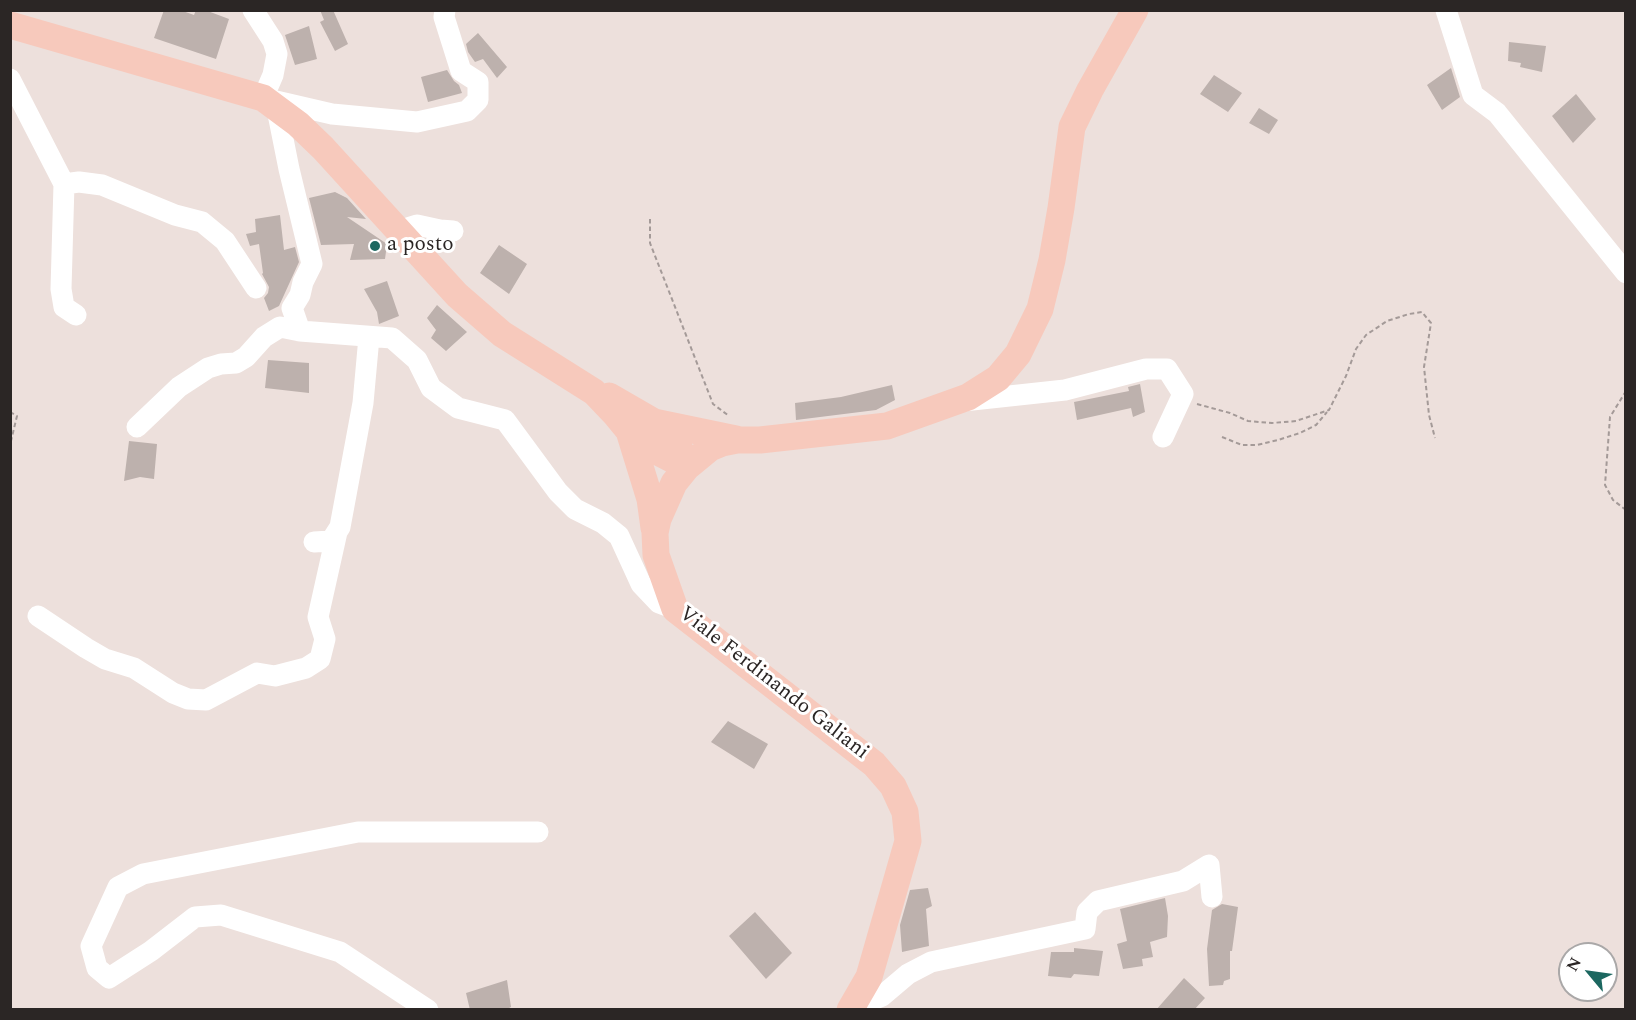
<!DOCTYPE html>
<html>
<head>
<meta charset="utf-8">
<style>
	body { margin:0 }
	#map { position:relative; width:1636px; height:1020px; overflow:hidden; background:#ede0dc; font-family:Spectral,serif }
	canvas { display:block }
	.frame { position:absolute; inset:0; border:12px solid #2b2625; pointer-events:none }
	.north { position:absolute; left:1558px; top:942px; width:60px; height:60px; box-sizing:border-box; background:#fff; border:2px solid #aaa8a8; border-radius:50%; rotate:299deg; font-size:16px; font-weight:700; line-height:24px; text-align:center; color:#2b2625 }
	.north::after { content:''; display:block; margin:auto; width:21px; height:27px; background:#1c6760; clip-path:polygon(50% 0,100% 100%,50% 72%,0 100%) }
</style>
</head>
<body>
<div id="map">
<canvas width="1636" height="1020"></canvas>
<div class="frame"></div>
<div class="north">N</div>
</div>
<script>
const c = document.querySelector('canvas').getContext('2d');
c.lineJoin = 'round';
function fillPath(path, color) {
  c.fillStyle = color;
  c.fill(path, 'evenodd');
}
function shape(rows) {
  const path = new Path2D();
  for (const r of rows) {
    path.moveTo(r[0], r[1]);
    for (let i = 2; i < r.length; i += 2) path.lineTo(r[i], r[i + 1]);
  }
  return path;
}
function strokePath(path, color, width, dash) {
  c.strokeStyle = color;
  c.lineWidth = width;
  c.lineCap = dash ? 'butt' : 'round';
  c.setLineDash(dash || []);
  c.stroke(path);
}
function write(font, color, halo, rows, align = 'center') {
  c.font = font + ' Spectral,serif';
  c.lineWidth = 6;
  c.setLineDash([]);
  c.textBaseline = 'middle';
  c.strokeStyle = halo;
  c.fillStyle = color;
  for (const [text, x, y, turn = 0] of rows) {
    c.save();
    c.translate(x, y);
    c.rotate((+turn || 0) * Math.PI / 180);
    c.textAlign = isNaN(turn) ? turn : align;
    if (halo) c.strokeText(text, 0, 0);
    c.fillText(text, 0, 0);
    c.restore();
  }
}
fillPath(shape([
	[164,10,180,10,194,15,196,10,205,10,229,19,216,59,154,38],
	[320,10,333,10,348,44,335,51,320,22,324,20],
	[309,26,317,59,295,65,285,35],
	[478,33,507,67,497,78,483,59,475,62,468,52,466,44],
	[1509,42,1546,46,1542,72,1520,67,1521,63,1508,61],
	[1451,68,1460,97,1442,110,1427,85],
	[447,70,454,81,459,85,462,93,428,102,421,77],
	[1214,75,1242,93,1228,112,1200,94],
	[1576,94,1596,119,1573,143,1552,116],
	[1259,108,1278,120,1269,134,1249,123],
	[335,192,347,198,366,219,347,217,387,244,385,259,350,260,354,244,321,245,309,198],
	[280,215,284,250,295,247,299,262,279,306,269,311,264,298,268,293,269,287,262,274,263,273,259,244,250,246,246,234,256,232,255,219],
	[499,245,527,264,509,294,480,273],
	[387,281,399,316,379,324,377,312,364,289],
	[437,305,467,332,446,351,431,338,436,330,427,318],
	[268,360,309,363,309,393,265,388],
	[1140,384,1145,412,1133,417,1131,408,1077,420,1074,402,1129,391,1128,387],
	[892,385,895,400,876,410,796,420,795,403,841,397],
	[129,441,157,444,154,479,140,477,124,481],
	[728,721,768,744,754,769,711,742],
	[928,888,932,906,926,909,929,946,902,952,900,925,910,890],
	[1165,898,1168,916,1167,937,1150,942,1153,957,1142,959,1143,966,1123,969,1117,944,1127,941,1120,909],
	[1222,904,1238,907,1232,951,1230,951,1230,979,1224,981,1223,985,1209,986,1207,949,1212,910],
	[755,912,792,953,766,979,729,936],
	[1074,948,1103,951,1099,976,1074,974,1071,978,1048,976,1051,952,1074,952],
	[1184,978,1205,998,1194,1010,1156,1010],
	[507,980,511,1007,505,1010,470,1010,466,993]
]), '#bdb1ad');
strokePath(shape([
	[650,219,650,243,713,404,729,416],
	[1626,391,1610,417,1605,485,1613,500,1626,510],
	[1197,404,1230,413,1248,421,1272,423,1296,421,1329,410,1346,376,1356,349,1366,335,1387,321,1409,314,1422,312,1431,323,1424,367,1429,415,1435,438],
	[10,412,17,416,10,445],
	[1222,437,1242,445,1257,445,1278,440,1300,433,1316,425,1327,412]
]), '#a49a98', 2, [4.5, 3]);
strokePath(shape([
	[253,10,273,41,277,54,273,75,263,98,332,114,417,122,467,111,478,100,478,82,461,71,444,17,445,10],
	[1446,10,1473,95,1497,113,1626,273],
	[10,79,64,184,79,182,102,185,175,215,202,222,225,241,256,288],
	[277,109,289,169,312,264,303,282,300,295,292,308,300,331,392,338,417,360,431,388,458,408,505,420,558,492,575,509,603,523,619,536,641,584,659,603,675,609],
	[64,184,61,289,64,307,76,315],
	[398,231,417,225,440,230,453,231],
	[963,401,1065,390,1146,369,1167,369,1183,394,1163,437],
	[137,427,179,387,208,368,221,364,236,363,246,357,264,337,280,327,300,331],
	[314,542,331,541,340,527,363,403,369,337],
	[38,616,86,648,105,659,134,668,173,693,188,699,206,700,257,673,275,676,306,668,320,659,325,639,318,617,337,532],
	[851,1009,882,996,908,974,931,962,1085,929,1087,912,1098,901,1183,881,1209,865,1212,897],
	[428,1010,340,952,221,915,195,917,151,951,109,978,97,968,91,946,118,887,143,874,358,832,538,832]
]), '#fff', 21);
strokePath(shape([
	[10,25,263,98,298,124,323,148,457,295,502,334,594,392,615,414,629,431,650,499,654,528],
	[609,396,654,422,736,439],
	[629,431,656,451,687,467,685,458,674,441,654,422],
	[850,1010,869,977,908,841,905,812,893,786,874,764,675,609,656,555,655,533,658,519,674,483,687,467,710,448,722,443,737,440,760,440,887,426,968,397,998,378,1018,354,1040,309,1052,260,1061,208,1072,127,1090,90,1135,10]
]), '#f7c9bc', 27);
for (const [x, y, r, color] of [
	[375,246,6,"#1c6760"]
]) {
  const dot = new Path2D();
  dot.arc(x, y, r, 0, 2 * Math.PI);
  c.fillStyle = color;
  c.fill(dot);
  strokePath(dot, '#fff', 2);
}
write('21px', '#2b2625', '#fff', [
	["a posto",387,246]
], 'left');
write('21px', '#2b2625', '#fff', [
	["Viale Ferdinando Galiani",773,684,38]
]);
</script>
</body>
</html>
